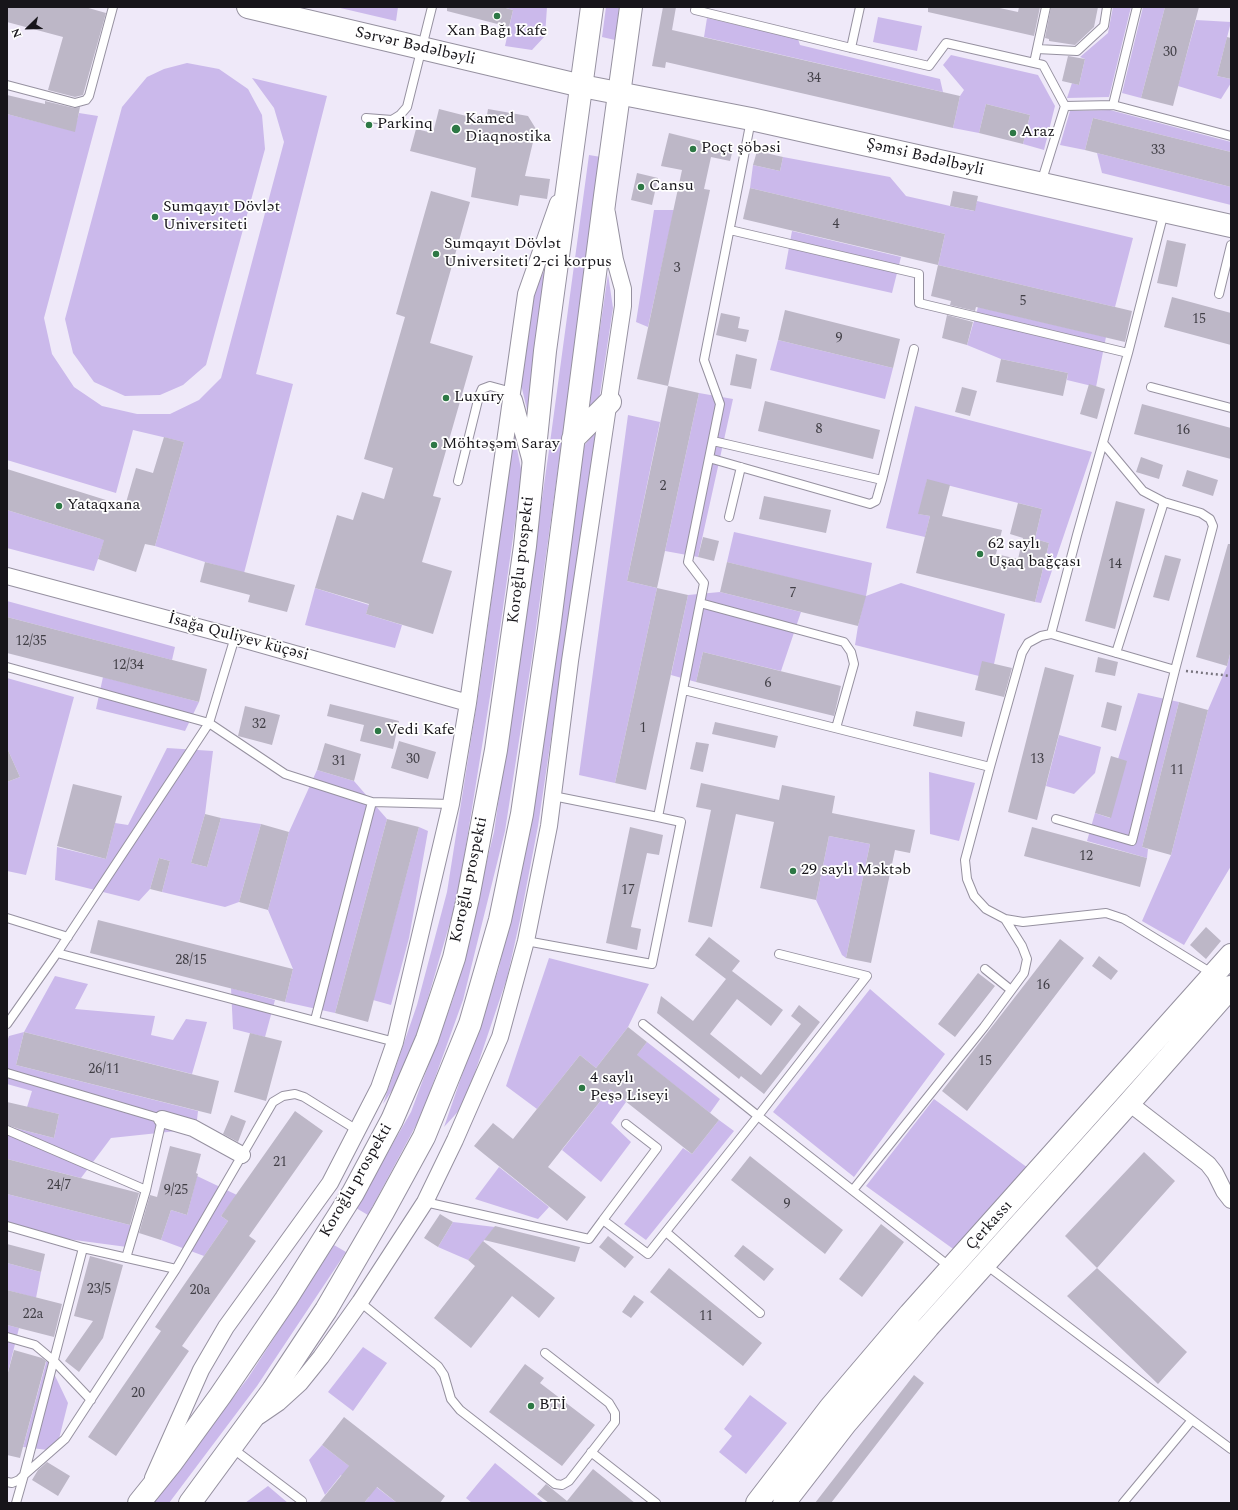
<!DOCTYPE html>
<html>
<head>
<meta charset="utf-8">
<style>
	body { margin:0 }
	#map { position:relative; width:1238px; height:1510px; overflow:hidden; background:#efe9f9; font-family:Spectral,serif }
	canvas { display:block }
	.frame { position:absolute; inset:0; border:8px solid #17151a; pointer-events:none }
	.north { position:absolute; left:8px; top:8px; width:40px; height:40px; -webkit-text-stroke:3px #fff; paint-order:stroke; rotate:247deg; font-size:11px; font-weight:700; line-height:16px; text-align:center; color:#17151a }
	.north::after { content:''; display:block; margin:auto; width:14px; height:18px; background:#17151a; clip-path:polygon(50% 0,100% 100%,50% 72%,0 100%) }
</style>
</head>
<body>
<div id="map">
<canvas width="1238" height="1510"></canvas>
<div class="frame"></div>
<div class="north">N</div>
</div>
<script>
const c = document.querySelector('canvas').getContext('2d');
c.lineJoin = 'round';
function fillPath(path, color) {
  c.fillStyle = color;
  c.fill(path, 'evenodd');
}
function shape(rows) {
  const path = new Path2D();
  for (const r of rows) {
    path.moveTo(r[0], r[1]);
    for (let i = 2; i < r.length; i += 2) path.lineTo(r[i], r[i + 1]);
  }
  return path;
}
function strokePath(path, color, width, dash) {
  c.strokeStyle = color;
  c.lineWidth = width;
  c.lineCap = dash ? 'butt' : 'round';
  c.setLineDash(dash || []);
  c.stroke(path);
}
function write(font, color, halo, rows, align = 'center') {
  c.font = font + ' Spectral,serif';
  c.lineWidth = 3.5;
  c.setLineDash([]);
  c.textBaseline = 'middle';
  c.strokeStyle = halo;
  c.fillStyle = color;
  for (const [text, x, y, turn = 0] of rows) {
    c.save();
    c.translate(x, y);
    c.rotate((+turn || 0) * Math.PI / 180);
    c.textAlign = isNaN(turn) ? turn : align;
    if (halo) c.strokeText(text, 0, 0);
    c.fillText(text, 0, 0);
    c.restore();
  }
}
fillPath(shape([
	[336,7,398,7,396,21],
	[502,7,547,7,545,36,532,50,505,46,513,10],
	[606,7,619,7,615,40,602,37],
	[1113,7,1131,7,1109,97,1067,98,1072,83,1079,85,1085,59,1080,57,1108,33],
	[1143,7,1165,7,1141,98,1122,93],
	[878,17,922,26,917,51,873,42],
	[707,18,798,39,800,45,940,79,943,92,704,37],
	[1196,20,1231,22,1217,76,1231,79,1231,83,1221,99,1178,86],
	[951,55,1038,75,1055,106,1044,150,1023,144,1030,115,986,104,979,133,953,128,960,96,964,90,943,65],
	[187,63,219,69,248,89,262,115,265,149,206,365,183,385,160,395,125,396,94,382,73,353,65,319,122,107,147,77,164,69],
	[252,78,327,96,256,374,293,384,244,573,205,562,155,546,184,442,133,430,116,493,7,460,7,114,74,131,79,113,98,116,44,318,52,354,74,387,102,406,137,414,170,414,199,400,221,378,284,142,274,108],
	[1110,110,1231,142,1231,152,1093,118,1085,150,1060,145,1070,111],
	[1097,153,1231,187,1231,205,1102,173],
	[589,155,601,157,532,657,505,831,463,1000,422,1114,368,1215,356,1208,411,1112,453,999,494,832,549,450],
	[783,157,890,177,906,196,950,206,974,211,977,201,1133,238,1115,307,938,265,945,234,750,188,753,165,780,171],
	[654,210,674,210,648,327,636,322],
	[792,231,901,257,892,293,785,269],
	[550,259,528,414,520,380,532,295],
	[608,274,613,308,599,400,587,417],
	[978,307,1106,337,1096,387,1067,380,1068,373,1001,359,967,345],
	[778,340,893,368,885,399,770,370],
	[699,393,733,399,698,557,665,551],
	[915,406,1092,452,1041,603,1035,602,1049,543,1035,539,1042,509,927,480,919,514,930,516,925,537,886,528],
	[628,415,660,422,627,581,657,588,615,783,579,775],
	[597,430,538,826,520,920,507,978,464,1105,444,1127,499,968,534,801,583,447],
	[514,434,522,474,493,678,458,895,417,1036,397,1083,383,1104,417,1005,447,892,480,683],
	[7,510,101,539,106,535,94,571,7,548],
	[734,532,872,563,866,596,901,583,1005,614,994,664,979,676,855,645,858,626,865,597,727,562],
	[315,588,369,605,366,614,402,625,395,648,305,625],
	[720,592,801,612,781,671,703,652,696,682,671,675,688,595],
	[7,601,175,647,172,660,7,617],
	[1231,650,1231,866,1184,945,1142,921,1171,855,1208,710,1227,666],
	[103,677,199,702,185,731,96,709],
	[7,678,74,697,26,875,7,871,7,782,20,777,7,748],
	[1138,693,1179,702,1142,847,1148,849,1147,858,1087,841,1095,813,1110,818,1118,759],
	[1059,735,1101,747,1095,773,1074,794,1046,786],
	[167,748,213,751,205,814,191,863,207,867,221,818,261,824,239,902,225,907,162,892,170,861,159,858,150,889,139,901,55,880,57,847,106,859,115,823,128,825],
	[317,770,354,781,387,819,335,1013,285,1002,293,969,268,910,289,832],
	[929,772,975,783,959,841,930,834],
	[419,827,428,831,409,938,391,1005,373,1000],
	[829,836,870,844,846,958,842,955,816,900],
	[549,958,649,984,628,1027,596,1068,580,1055,537,1109,506,1086],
	[55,976,88,984,75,1009,155,1016,151,1035,173,1040,186,1019,207,1022,192,1074,24,1032,16,1065,198,1111,196,1129,111,1138,81,1178,7,1159,7,1126,54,1138,59,1114,27,1107,32,1091,7,1084,7,1042,9,1036,24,1032],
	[231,988,275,1000,265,1037,233,1029],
	[870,989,945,1054,854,1177,773,1112],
	[647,1042,720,1099,710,1113,645,1062,618,1096,626,1102,611,1123,631,1142,601,1182,562,1150],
	[934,1099,1028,1168,956,1251,866,1186],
	[719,1120,734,1131,646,1240,624,1224,683,1148,692,1154],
	[499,1167,549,1207,538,1219,475,1199],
	[197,1176,237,1195,221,1216,228,1221,204,1256,161,1240,171,1210,187,1215],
	[7,1194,134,1226,127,1247,7,1231],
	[453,1222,495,1227,468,1260,438,1247],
	[334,1245,346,1252,257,1386,169,1503,152,1503,248,1378],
	[7,1263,41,1272,36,1298,7,1290],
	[7,1325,19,1328,7,1376],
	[363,1347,387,1363,353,1411,328,1392],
	[47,1359,68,1403,56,1451,23,1447],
	[750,1395,787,1423,746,1474,719,1452,732,1436,724,1429],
	[322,1445,397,1503,364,1503,369,1497,341,1475,325,1495,309,1460],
	[495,1463,544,1503,472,1503,466,1498],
	[268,1486,288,1503,245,1503]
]), '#cbb9eb');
fillPath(shape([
	[7,7,85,7,106,13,83,95,75,97,48,90,63,37,7,22],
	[447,7,502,7,513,10,509,27,447,11],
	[663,7,676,7,672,30,960,96,953,128,666,62,665,68,652,66],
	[928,7,995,7,1018,12,1019,7,1040,7,1034,36,928,12],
	[1051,7,1098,7,1094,27,1075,45,1049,41,1049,39,1045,38],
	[1165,7,1199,7,1173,106,1141,98],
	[1227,37,1231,38,1231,79,1217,76],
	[1068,56,1085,59,1079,85,1062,81],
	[7,95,45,104,45,101,74,108,80,107,75,132,7,114],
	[986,104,1030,115,1023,144,979,133],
	[439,109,486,121,488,109,528,116,536,129,525,176,550,179,547,199,520,195,518,206,471,197,476,168,410,151,416,129,433,133],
	[1093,118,1231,152,1231,187,1085,150],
	[669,133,733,149,730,161,711,157,704,189,710,190,668,386,637,379,682,170,661,166],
	[757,151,783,157,780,171,753,165],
	[637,173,658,178,652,205,631,200],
	[750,188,945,234,938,265,743,219],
	[431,191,470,202,430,343,473,356,433,496,441,498,422,562,452,571,433,634,366,614,369,604,315,588,337,515,353,520,362,492,384,499,393,468,364,459,405,317,396,314],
	[953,191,978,196,975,211,950,206],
	[1167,240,1186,244,1177,287,1157,283],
	[938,265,1132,311,1125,342,976,307,975,311,950,305,951,301,931,296],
	[1172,297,1231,313,1231,345,1164,327],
	[785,310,900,339,893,368,778,340],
	[721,313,740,317,738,328,749,330,746,342,716,335],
	[947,315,973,322,967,345,942,338],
	[736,354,757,359,751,389,730,385],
	[1001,359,1068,373,1063,396,996,382],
	[1089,384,1105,389,1097,419,1080,414],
	[668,386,699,393,657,588,627,581],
	[962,387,977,391,970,416,955,412],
	[765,401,880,430,873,459,758,431],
	[1142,404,1231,428,1231,459,1134,434],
	[164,437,184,442,155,546,145,544,136,572,98,559,104,540,7,510,7,469,125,506,136,468,153,473],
	[1141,457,1163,465,1159,479,1136,472],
	[1187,470,1218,480,1213,496,1182,486],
	[927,479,950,485,942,516,1002,530,996,554,1018,559,1023,538,1010,534,1018,503,1042,509,1035,539,1049,543,1035,602,916,573,930,516,918,514],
	[764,496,831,510,826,533,759,519],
	[1116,501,1145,509,1115,629,1085,621],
	[703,537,719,541,714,561,698,557],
	[1228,544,1231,544,1231,650,1227,666,1196,657],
	[1165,555,1181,559,1169,601,1153,597],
	[205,562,295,585,287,612,248,602,250,595,200,582],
	[727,562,866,596,858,626,720,592],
	[657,588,688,595,646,790,615,783],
	[7,617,207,669,199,702,7,653],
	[703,652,841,686,834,716,696,682],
	[1098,657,1118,662,1115,676,1095,672],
	[982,661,1012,668,1004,697,975,690],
	[1045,667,1074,675,1037,820,1008,812],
	[1107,702,1122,706,1116,731,1101,727],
	[1179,702,1208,710,1171,855,1142,847],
	[330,704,399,721,393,749,360,741,364,725,327,716],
	[245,706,280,715,272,745,238,736],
	[916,711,965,722,962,737,913,726],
	[715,722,778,736,775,748,712,734],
	[399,741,436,752,428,779,391,768],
	[696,742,709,744,703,772,690,769],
	[325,743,361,754,354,781,317,770],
	[7,748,20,777,7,782],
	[1111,756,1127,761,1111,818,1095,813],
	[701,783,779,800,782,785,835,796,832,813,915,830,910,853,895,850,871,963,846,958,870,844,829,836,816,900,760,888,774,822,736,814,712,927,688,922,711,810,696,807],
	[73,784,122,796,106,859,57,846],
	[205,814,221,818,207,867,191,863],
	[387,819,419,827,368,1022,335,1013],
	[261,824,289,832,268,910,239,902],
	[630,827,663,835,659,855,647,853,631,927,641,929,637,950,606,943],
	[1032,827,1147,858,1140,887,1024,856],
	[159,858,170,861,162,892,150,889],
	[98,920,293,969,285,1002,90,953],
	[1206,927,1221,941,1206,959,1190,945],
	[709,937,740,961,732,971,783,1010,771,1026,737,999,710,1034,761,1075,801,1024,791,1016,799,1005,820,1022,764,1094,741,1076,739,1079,657,1013,661,996,693,1021,726,979,695,955],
	[1060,939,1084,958,967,1111,942,1091],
	[1099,956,1118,971,1111,980,1092,966],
	[978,973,995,986,955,1037,938,1024],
	[628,1027,647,1042,637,1055,719,1120,692,1154,610,1089,548,1167,586,1197,567,1221,474,1146,493,1123,513,1139,580,1055,596,1068],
	[24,1032,219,1081,211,1114,16,1065],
	[250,1033,282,1041,266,1101,234,1092],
	[7,1102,59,1114,54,1138,19,1129,7,1125],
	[295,1111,323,1131,249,1236,256,1241,182,1346,189,1351,116,1456,88,1437,161,1331,155,1327,228,1221,221,1216],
	[231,1115,246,1121,238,1142,223,1134],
	[170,1146,201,1154,196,1173,198,1174,187,1215,171,1210,161,1240,139,1233,150,1195,157,1197],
	[1144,1152,1175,1181,1097,1268,1065,1236],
	[750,1156,843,1230,825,1254,731,1180],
	[7,1159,139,1193,130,1225,7,1194],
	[440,1214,453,1222,438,1247,424,1238],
	[881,1224,904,1242,862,1297,839,1279],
	[495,1226,580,1247,575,1262,484,1240],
	[608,1236,634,1257,625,1268,599,1247],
	[483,1241,555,1298,539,1318,512,1296,471,1348,434,1318,475,1266,468,1260],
	[7,1244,45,1254,41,1272,7,1263],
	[743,1245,774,1269,764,1281,734,1256],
	[90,1256,123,1265,103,1338,79,1372,65,1361,93,1321,74,1316],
	[669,1268,762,1343,743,1366,650,1292],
	[1097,1268,1187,1352,1158,1384,1067,1296],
	[7,1290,62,1304,54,1337,7,1325],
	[634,1295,644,1302,631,1318,622,1312],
	[14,1350,42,1358,46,1361,20,1458,7,1455,7,1376],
	[525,1364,544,1378,540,1383,595,1425,562,1466,489,1412],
	[914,1375,924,1383,831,1503,815,1503],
	[344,1417,445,1496,440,1503,397,1503,377,1487,364,1503,319,1503,349,1466,322,1445],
	[47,1462,70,1476,58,1496,32,1480,38,1470],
	[593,1469,635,1503,549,1503,537,1494,546,1484,567,1501]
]), '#bdb7c7');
const lane = shape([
	[695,10,851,48,929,66,946,43,1043,65,1065,106,1041,183],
	[851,48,860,7],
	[1037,49,1077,51,1104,26,1107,7],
	[1034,63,1046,7],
	[7,85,75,103,86,100,89,96,113,7],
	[1113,105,1137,7],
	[1065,106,1113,105,1231,136],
	[366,118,392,120,400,115,407,107,432,7],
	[730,230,919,274,919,303,1128,353],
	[1219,294,1231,245],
	[1151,387,1231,408],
	[713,441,882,480,914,349],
	[1103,443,1143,491,1164,502,1201,513,1210,519,1213,526,1175,670],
	[709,458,870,504,876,501,882,480],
	[458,481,479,396,482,389,490,386,512,392],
	[729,517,741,467],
	[700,603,844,642,851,652,854,664,836,728],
	[1051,634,1077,535,1128,353,1164,212],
	[1116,653,1164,502],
	[7,667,209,723,235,637],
	[684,690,990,767,1022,653,1028,643,1041,636,1051,634,1175,670,1132,841,1056,819],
	[553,796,658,817,704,583,688,562,720,404,704,360,751,120],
	[7,918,68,937],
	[1005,919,1023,922,1106,913,1124,919,1213,974],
	[526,941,652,964,681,822,658,817],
	[57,953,395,1042],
	[985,969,1011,990],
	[315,1020,372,802],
	[7,1024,57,953,209,723,285,774,372,802,451,804],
	[643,1024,758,1116,867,976,779,954],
	[7,1073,162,1119,146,1190],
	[7,1130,146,1190,126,1258],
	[853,1190,984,1027,1024,973,1027,959,1022,946,1005,919,986,909,974,896,967,879,965,860,990,767],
	[425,1202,589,1239,603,1220,648,1254,758,1116,950,1267],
	[603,1220,657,1148,626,1124],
	[7,1226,83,1248,176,1269,65,1439,24,1475,16,1503],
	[666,1232,760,1313],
	[985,1264,1192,1420,1231,1449],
	[176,1269,273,1102,283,1096,295,1094,304,1097,357,1130],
	[360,1302,438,1366,444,1375,451,1399,460,1410,555,1484,562,1485,569,1481,615,1422,615,1413,609,1403,545,1353],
	[7,1337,35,1345,54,1361,91,1400],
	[232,1448,302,1501],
	[591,1452,656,1503],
	[7,1482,12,1483,19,1480,24,1475,83,1248],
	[1123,1503,1192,1420]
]);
const street = shape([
	[514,400,531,462],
	[7,576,235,637,468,703],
	[1129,1103,1208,1164,1215,1173,1224,1191,1231,1200],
	[162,1119,193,1128,242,1155],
	[259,1416,278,1403,300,1383,321,1357,360,1302,425,1202,455,1140,500,1037,526,941,549,826,570,661,623,306,623,289,615,260,607,213],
	[153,1478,201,1370,226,1327,330,1183,379,1088,395,1042,451,804,468,703,526,294,558,203]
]);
const secondary = shape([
	[248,7,582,86,751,119,1231,226],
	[757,1503,830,1408,910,1314,1231,955],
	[784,1503,846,1423,928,1327,1129,1103,1231,987]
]);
const primary = shape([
	[573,439,610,402],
	[139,1503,172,1462,220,1396,286,1299,353,1193,392,1120,427,1039,454,958,468,898,496,750,525,546,545,351,592,7],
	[190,1503,273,1390,326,1310,383,1212,424,1137,470,1024,500,920,522,814,549,629,605,196,631,7]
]);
strokePath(lane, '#9691a0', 10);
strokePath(street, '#9691a0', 18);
strokePath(secondary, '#9691a0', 24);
strokePath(primary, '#9691a0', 24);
strokePath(shape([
	[1186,671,1231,676]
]), '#79757f', 2.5, [2, 3]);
strokePath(lane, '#fff', 8);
strokePath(street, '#fff', 16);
strokePath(secondary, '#fff', 22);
strokePath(primary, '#fff', 22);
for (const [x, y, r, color] of [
	[497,16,4,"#2d7845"],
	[369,125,4,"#2d7845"],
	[456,129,5,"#2d7845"],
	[1013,133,4,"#2d7845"],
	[693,149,4,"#2d7845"],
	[641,187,4,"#2d7845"],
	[155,217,4,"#2d7845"],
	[436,254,4,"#2d7845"],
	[446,398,4,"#2d7845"],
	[434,445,4,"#2d7845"],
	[59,506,4,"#2d7845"],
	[980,554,4,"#2d7845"],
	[378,731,4,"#2d7845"],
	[793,871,4,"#2d7845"],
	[582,1088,4,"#2d7845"],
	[531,1406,4,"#2d7845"]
]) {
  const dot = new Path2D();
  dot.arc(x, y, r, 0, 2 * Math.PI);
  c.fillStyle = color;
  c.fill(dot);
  strokePath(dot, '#fff', 1.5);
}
write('14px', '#403e45', null, [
	["30",1170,53],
	["34",814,79],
	["33",1158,151],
	["4",836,225],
	["3",677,269],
	["5",1023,302],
	["15",1199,320],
	["9",839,339],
	["8",819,430],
	["16",1183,431],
	["2",663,487],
	["14",1115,565],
	["7",793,594],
	["12/35",31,642],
	["12/34",128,666],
	["6",768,684],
	["32",259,725],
	["1",643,729],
	["30",413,760],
	["13",1037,760],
	["31",339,762],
	["11",1177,771],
	["12",1086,857],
	["17",628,891],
	["28/15",191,961],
	["16",1043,986],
	["15",985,1062],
	["26/11",104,1070],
	["21",280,1163],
	["24/7",59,1186],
	["9/25",176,1191],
	["9",787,1205],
	["23/5",99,1290],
	["20a",200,1291],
	["22a",33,1315],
	["11",706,1317],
	["20",138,1394]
]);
write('16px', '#17151a', '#fff', [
	["Xan Bağı Kafe",497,32,"center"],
	["Kamed",465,120],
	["Diaqnostika",465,138],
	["Parkinq",377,125],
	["Araz",1021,133],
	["Poçt şöbəsi",701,149],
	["Cansu",649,187],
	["Sumqayıt Dövlət",163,208],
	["Universiteti",163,226],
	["Sumqayıt Dövlət",444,245],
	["Universiteti 2-ci korpus",444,263],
	["Luxury",454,398],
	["Möhtəşəm Saray",442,445],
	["Yataqxana",67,506],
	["62 saylı",988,545],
	["Uşaq bağçası",988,563],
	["Vedi Kafe",386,731],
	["29 saylı Məktəb",801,871],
	["4 saylı",590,1079],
	["Peşə Liseyi",590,1097],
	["BTİ",539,1406]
], 'left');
write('16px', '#17151a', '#fff', [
	["Sərvər Bədəlbəyli",415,47,13],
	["Şəmsi Bədəlbəyli",925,158,13],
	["Koroğlu prospekti",522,560,-83],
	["İsağa Quliyev küçəsi",238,638,15],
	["Koroğlu prospekti",470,880,-78],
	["Koroğlu prospekti",357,1181,-60],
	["Çerkassı",990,1226,-48]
]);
</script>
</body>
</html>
